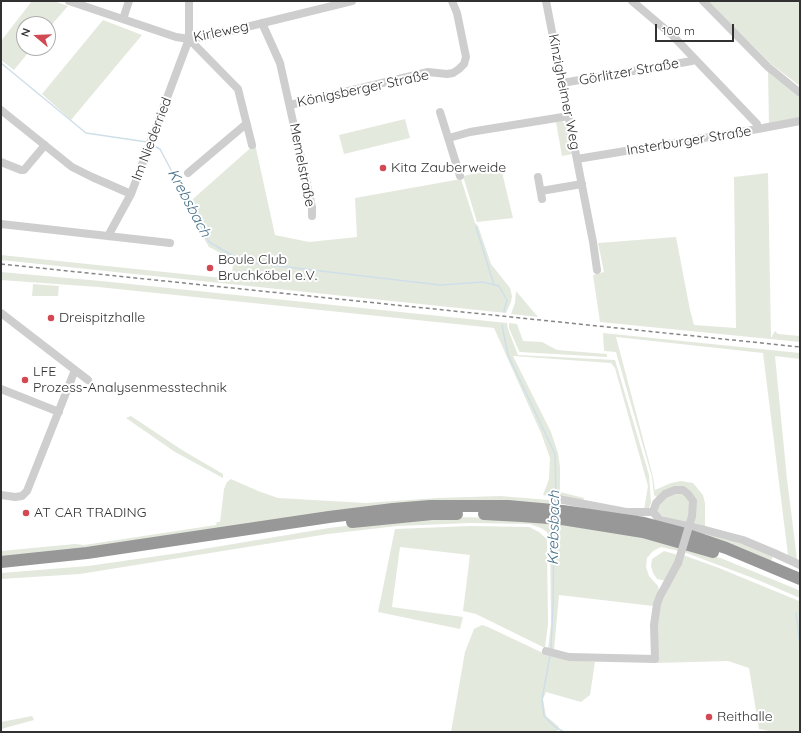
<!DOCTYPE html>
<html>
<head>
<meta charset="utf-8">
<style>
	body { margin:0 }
	#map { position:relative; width:801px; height:733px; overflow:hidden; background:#fff; font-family:Quicksand,sans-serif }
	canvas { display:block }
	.frame { position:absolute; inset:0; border:2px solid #313131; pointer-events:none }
	.north { position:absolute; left:16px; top:16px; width:40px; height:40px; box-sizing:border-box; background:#fff; border:1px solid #adadad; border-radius:50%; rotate:289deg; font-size:11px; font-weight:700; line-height:16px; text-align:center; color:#313131 }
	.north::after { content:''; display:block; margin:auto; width:14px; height:18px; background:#d24853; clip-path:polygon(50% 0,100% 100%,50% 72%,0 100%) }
	.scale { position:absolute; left:655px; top:24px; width:79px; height:18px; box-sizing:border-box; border:2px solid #313131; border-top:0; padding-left:5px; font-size:12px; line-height:14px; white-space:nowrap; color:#313131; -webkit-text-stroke:3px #fff; paint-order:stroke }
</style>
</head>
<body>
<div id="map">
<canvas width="801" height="733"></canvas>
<div class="frame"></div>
<div class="north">N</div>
<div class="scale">100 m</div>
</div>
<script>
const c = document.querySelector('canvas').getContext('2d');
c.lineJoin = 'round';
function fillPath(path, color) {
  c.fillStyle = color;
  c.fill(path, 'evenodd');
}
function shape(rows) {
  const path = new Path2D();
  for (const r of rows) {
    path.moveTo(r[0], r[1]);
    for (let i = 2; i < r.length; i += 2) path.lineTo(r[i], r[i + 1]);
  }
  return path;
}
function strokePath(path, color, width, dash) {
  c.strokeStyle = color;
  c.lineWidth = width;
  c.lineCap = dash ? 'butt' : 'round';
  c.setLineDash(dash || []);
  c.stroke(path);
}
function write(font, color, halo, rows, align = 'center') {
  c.font = font + ' Quicksand,sans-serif';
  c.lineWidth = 4;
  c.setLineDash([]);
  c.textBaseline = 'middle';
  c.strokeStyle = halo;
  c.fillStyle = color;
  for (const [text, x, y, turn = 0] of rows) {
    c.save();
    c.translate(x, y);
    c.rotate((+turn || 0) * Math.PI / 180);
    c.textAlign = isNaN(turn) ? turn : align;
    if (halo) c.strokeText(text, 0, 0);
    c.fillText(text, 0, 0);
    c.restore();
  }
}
fillPath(shape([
	[32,1,54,1,68,6,48,29,48,24,24,24,24,48,32,48,14,70,1,60,1,41],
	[708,1,800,1,800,86,771,64],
	[103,20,142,35,71,120,42,94],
	[768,72,800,98,800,120,769,126],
	[405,119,410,138,344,154,339,135],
	[562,121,566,125,572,154,562,156,556,122],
	[255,144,275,235,309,242,357,237,355,198,461,179,475,223,478,226,491,264,510,288,512,296,511,302,506,313,1,260,1,255,232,279,233,259,209,247,185,206],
	[501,168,513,218,477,222,463,176],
	[768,173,771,338,775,331,778,334,800,336,800,342,600,322,593,275,604,272,598,243,676,237,690,310,694,325,736,328,734,177],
	[1,272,101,281,507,323,508,329,518,355,615,360,649,475,651,503,649,508,644,510,648,486,615,368,611,363,513,356,551,432,558,453,560,467,560,492,584,498,583,502,543,495,549,479,550,458,541,433,494,328,98,287,1,280],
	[33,284,59,286,58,296,32,296],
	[516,291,538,317,511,314,515,303],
	[509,323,517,324,523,341,542,342,557,350,607,354,607,357,520,352,519,351,509,328],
	[603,333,800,353,800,359,775,356,787,479,797,559,800,561,692,525,694,517,684,489,658,498,654,495,652,477,616,352,604,351],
	[616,337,763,353,788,555,743,537,705,526,705,503,703,495,693,483,681,481,671,483,655,490,653,477],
	[131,416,182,450,223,474,223,478,175,452,126,418],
	[231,479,258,491,278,498,366,503,438,498,500,496,549,500,549,506,510,503,174,538,1,558,1,551,75,544,84,545,216,525,217,522,220,522,224,489,227,482],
	[682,492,690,501,687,523,662,516,658,512,658,507,662,499,667,495],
	[458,517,499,518,541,522,635,535,681,546,679,551,661,547,653,551,647,558,646,567,649,576,658,586,659,591,653,606,559,595,554,650,548,649,551,624,550,540,547,532,541,528,530,524,470,523,397,526,328,534,80,574,1,579,1,573,88,566,179,553,329,528,361,524],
	[470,526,529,527,539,532,547,539,548,624,545,648,476,614,463,611,470,555,400,547,392,607,463,617,460,629,378,612,395,529],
	[691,528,741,543,773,556,771,561,690,532],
	[686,547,723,559,796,589,800,591,800,598,758,580,684,552],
	[664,551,678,555,666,581,657,579,653,573,651,566,652,559],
	[683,555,719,568,799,601,800,732,775,732,759,729,749,668,728,661,657,663,655,625,658,605],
	[482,625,488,627,545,654,569,659,595,662,590,695,581,702,546,692,543,699,546,716,559,727,557,732,451,732,465,652,474,629],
	[32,716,34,720,1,729,1,722]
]), '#e4e9de');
strokePath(shape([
	[1,63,86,133,147,142],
	[152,145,160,149,209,242,244,262,440,285,483,282,499,286,507,300,504,311],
	[476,227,494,285],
	[502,325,508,355,555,454,556,496],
	[796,613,800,646],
	[551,650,553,606,554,524],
	[550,656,542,699,544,716,555,727,564,732]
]), '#cfdfe9', 1.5);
strokePath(shape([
	[69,1,176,37,189,39,214,35,352,1],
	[546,1,593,242,597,270],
	[632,1,672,35,757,124,758,129],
	[703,1,768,67,800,93],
	[123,19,129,1],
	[262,23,280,63,312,207,312,216],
	[189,39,238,89,252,145],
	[562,83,692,61,695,59],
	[290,105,428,72,447,74,453,73,459,69,464,64,466,57,457,13,452,1],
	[1,110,72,167,92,177,131,194],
	[440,112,460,176],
	[449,138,470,132,569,116],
	[577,159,758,129,800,121],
	[1,162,21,170,24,170,45,145],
	[188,173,246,124],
	[538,177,542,199],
	[541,191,582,184],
	[1,224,170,243],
	[108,236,131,194,189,39,189,1],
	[1,313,88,380],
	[1,389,59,412],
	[1,495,15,497,22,496,27,491,75,370],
	[558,499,626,512,653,512],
	[653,512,660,520,705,530,743,540,774,553,800,565],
	[653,512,656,503,665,494,675,490,683,490,688,494,693,501,692,516],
	[546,651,569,657,655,659,654,625,657,604,660,596,678,563]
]), '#cecece', 8);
strokePath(shape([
	[484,514,522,516,562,519,643,532,713,552],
	[352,522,432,514,457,514],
	[1,562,87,553,329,517,393,509,430,506,508,506,563,511,644,523,682,533,726,548,800,579]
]), '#989898', 12);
strokePath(shape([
	[1,264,800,347]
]), '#868686', 1.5, [4, 3]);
strokePath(shape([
	[678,563,692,516]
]), '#cecece', 8);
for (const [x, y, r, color] of [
	[383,168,4,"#d24853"],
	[210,268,4,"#d24853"],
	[51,318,4,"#d24853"],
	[25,380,4,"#d24853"],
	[26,513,4,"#d24853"],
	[709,717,4,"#d24853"]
]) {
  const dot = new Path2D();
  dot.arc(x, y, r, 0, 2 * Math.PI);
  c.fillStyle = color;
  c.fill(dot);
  strokePath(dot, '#fff', 1.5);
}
write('14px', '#313131', '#fff', [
	["Kirleweg",221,32,-12],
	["Görlitzer Straße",629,72,-10],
	["Königsberger Straße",363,89,-12],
	["Kinzigheimer Weg",564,92,79],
	["Im Niederried",152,139,-69],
	["Insterburger Straße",689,141,-9],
	["Memelstraße",302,165,79]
]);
write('14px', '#313131', '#fff', [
	["Kita Zauberweide",391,168],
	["Boule Club",218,260],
	["Bruchköbel e.V.",218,276],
	["Dreispitzhalle",59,318],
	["LFE",33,372],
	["Prozess-Analysenmesstechnik",33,388],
	["AT CAR TRADING",34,513],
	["Reithalle",717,717]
], 'left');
write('italic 15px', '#47718a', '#fff', [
	["Krebsbach",189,203,62],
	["Krebsbach",554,528,-89]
]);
</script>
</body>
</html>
